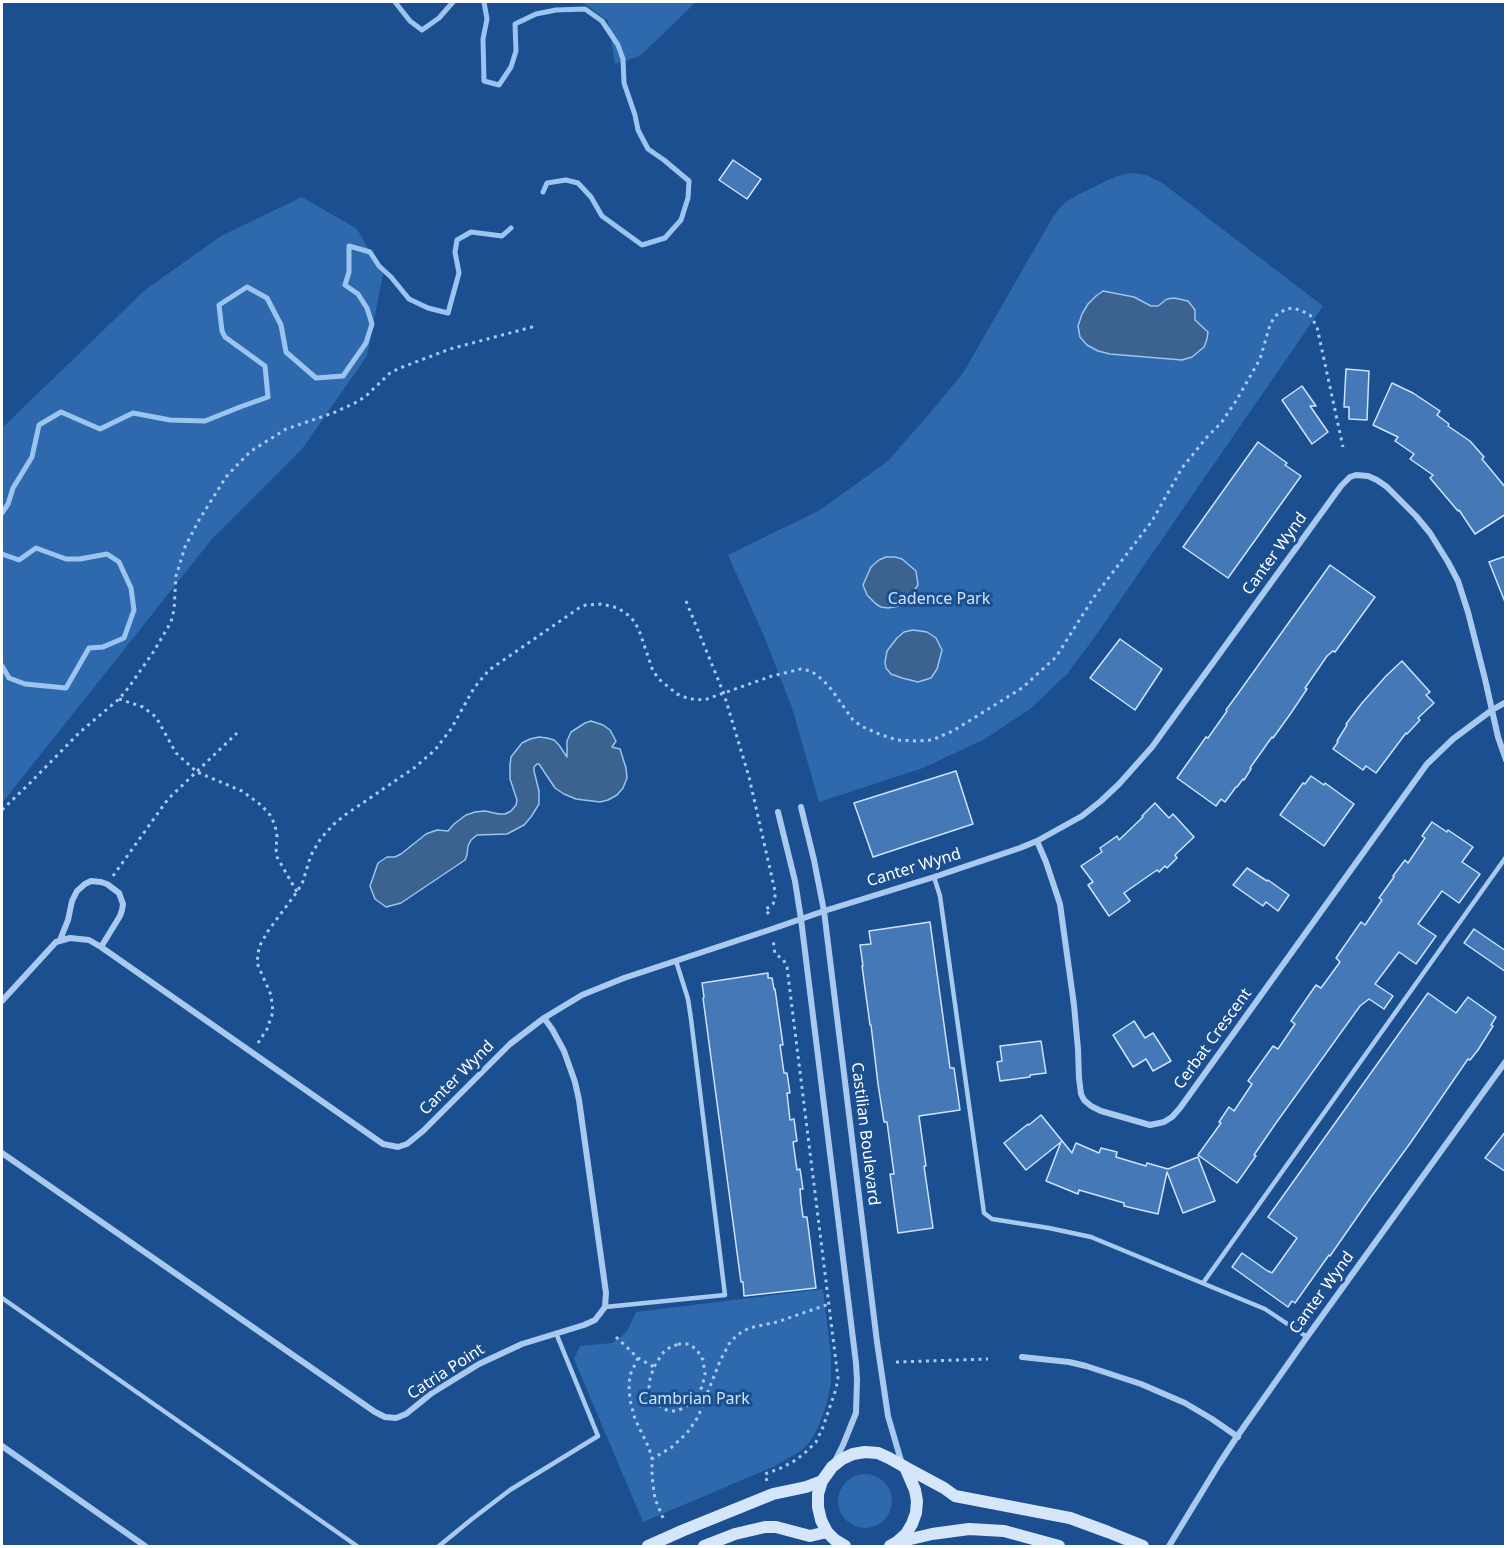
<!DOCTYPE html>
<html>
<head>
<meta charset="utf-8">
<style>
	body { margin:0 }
	#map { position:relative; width:1507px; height:1548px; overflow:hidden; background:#1b4f8f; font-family:"Noto Sans",sans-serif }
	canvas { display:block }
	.frame { position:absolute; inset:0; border:3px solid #fff; pointer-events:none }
</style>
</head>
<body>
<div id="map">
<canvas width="1507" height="1548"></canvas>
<div class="frame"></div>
</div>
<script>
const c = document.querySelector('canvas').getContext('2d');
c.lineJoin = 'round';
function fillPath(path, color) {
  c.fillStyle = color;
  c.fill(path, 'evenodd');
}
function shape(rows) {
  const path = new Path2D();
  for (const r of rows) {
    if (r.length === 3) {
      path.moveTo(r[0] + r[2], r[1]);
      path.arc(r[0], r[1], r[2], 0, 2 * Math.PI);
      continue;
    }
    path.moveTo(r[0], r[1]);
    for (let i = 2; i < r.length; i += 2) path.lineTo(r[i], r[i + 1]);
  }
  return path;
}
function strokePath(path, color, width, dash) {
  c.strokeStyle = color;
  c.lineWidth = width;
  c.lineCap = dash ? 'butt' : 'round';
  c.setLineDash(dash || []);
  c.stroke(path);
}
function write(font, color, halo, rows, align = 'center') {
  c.font = font + ' "Noto Sans",sans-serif';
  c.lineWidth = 6;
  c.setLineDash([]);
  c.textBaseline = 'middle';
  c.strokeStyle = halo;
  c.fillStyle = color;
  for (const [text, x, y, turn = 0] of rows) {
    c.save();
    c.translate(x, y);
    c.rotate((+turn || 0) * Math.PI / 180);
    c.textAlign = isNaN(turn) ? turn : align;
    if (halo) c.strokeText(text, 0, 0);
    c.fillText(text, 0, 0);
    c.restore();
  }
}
fillPath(shape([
	[582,2,696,2,640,56,615,64,608,21],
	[1130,173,1146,175,1161,182,1323,306,1094,638,1067,674,1030,709,985,739,923,768,819,802,792,708,766,641,728,555,820,510,888,461,930,413,963,373,1053,217,1062,205,1075,196,1117,176],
	[302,197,357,229,383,274,367,356,302,449,212,539,2,803,2,428,145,290,221,236],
	[823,1289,831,1357,831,1382,827,1403,819,1425,810,1442,799,1452,773,1467,643,1522,574,1359,580,1346,612,1343,621,1337,627,1331,636,1312],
	[865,1501,27]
]), '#2e69ad');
const water = shape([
	[1103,291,1134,297,1151,306,1158,306,1167,299,1174,298,1188,301,1195,310,1195,320,1208,332,1207,339,1204,347,1192,357,1182,360,1110,354,1098,351,1087,345,1080,337,1078,326,1082,314,1088,304,1096,296,1103,291],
	[886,557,895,557,902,559,916,571,918,585,908,599,899,606,888,608,881,607,876,604,867,595,863,585,871,567,879,560,886,557],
	[913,630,927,632,936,638,942,650,937,669,931,678,918,682,902,678,891,674,886,668,885,662,887,651,897,638,904,632,913,630],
	[591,721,603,725,610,730,616,741,612,747,620,749,626,768,627,778,623,788,617,795,608,800,600,802,576,799,564,794,555,788,539,764,537,764,534,767,534,771,539,791,539,804,531,817,524,825,507,834,477,835,471,840,468,846,467,855,465,860,401,903,386,907,375,899,370,886,378,863,387,857,395,857,401,854,426,834,437,830,448,831,454,824,466,815,475,812,485,811,499,814,505,814,511,811,516,805,517,800,510,779,510,765,511,757,522,743,530,739,539,737,547,738,554,740,559,745,567,757,567,741,571,732,585,723,591,721]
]);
fillPath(water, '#3c6290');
strokePath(water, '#9cc4f0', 1.5);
strokePath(shape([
	[395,2,410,21,422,30,439,18,453,2],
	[484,2,487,19,483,39,484,81,499,85,511,67,516,51,515,24,536,14,556,10,585,9,602,21,618,45,623,59,624,83,635,115,638,130,648,149,664,160,689,181,688,198,681,220,665,238,642,245,602,216,591,197,578,183,566,180,547,183,543,192],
	[2,513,8,504,13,488,32,457,39,425,61,412,100,429,133,413,170,420,205,421,240,407,268,397,265,366,225,337,222,331,219,305,247,287,267,298,281,325,286,352,316,378,343,376,366,343,372,324,367,308,358,294,345,285,349,272,349,246,370,252,379,266,391,277,409,299,428,308,448,313,459,273,455,252,457,240,471,232,502,236,511,228],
	[2,554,19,560,36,548,66,559,80,559,107,554,119,562,131,588,134,610,124,638,103,647,89,648,66,688,25,684,9,678,2,666]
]), '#9cc4f0', 5);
const building = shape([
	[733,160,761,179,747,199,719,180,733,160],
	[1346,369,1369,371,1367,420,1349,419,1349,407,1344,407,1346,369],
	[1392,383,1413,393,1440,411,1437,415,1449,424,1448,426,1470,441,1484,457,1482,459,1506,488,1506,514,1475,534,1459,510,1458,511,1430,478,1433,475,1410,459,1414,454,1395,441,1398,437,1373,425,1392,383],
	[1302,386,1316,406,1310,406,1328,432,1312,444,1282,400,1302,386],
	[1258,442,1287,463,1285,465,1301,476,1228,578,1183,547,1258,442],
	[1506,556,1506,602,1505,602,1489,562,1506,556],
	[1330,565,1375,597,1335,652,1333,651,1327,656,1305,688,1307,689,1291,713,1273,738,1272,737,1250,768,1251,769,1244,780,1243,779,1237,787,1236,787,1225,802,1221,799,1216,806,1177,778,1206,737,1208,738,1227,711,1226,710,1237,695,1330,565],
	[1120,639,1162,669,1135,710,1090,678,1120,639],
	[1402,661,1430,692,1426,695,1434,703,1418,718,1420,720,1407,734,1406,733,1376,773,1366,766,1363,770,1333,749,1338,742,1337,741,1347,725,1346,724,1362,703,1386,676,1402,661],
	[956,771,973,824,873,857,854,803,956,771],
	[1311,776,1324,785,1325,783,1354,804,1324,846,1280,815,1303,783,1305,784,1311,776],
	[1155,803,1169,818,1173,814,1194,837,1175,855,1177,858,1167,868,1165,866,1159,872,1157,870,1124,893,1130,901,1109,916,1088,885,1093,882,1081,866,1102,852,1100,848,1117,836,1119,840,1143,817,1142,816,1155,803],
	[1432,822,1447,832,1448,830,1473,847,1462,862,1480,874,1459,903,1442,891,1418,924,1436,936,1416,964,1399,952,1375,984,1393,996,1384,1009,1369,999,1360,1006,1276,1123,1254,1155,1256,1156,1237,1183,1198,1155,1221,1123,1219,1122,1229,1107,1234,1111,1252,1084,1248,1081,1273,1046,1278,1049,1295,1024,1291,1021,1316,985,1321,988,1340,962,1336,958,1361,922,1365,925,1382,900,1379,898,1394,877,1393,876,1405,860,1408,863,1425,838,1422,836,1432,822],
	[1247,868,1267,881,1268,880,1289,895,1278,911,1266,902,1263,906,1233,885,1247,868],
	[930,922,950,1068,954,1068,960,1110,919,1116,926,1166,924,1166,933,1228,898,1233,890,1174,894,1174,887,1122,884,1122,878,1084,871,1025,870,1025,862,966,863,966,860,945,871,944,869,931,930,922],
	[1474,929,1506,951,1506,972,1464,943,1474,929],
	[768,973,768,978,772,978,774,989,775,989,783,1045,780,1045,784,1073,787,1073,790,1093,787,1093,790,1120,794,1119,797,1141,793,1142,797,1170,800,1169,803,1189,800,1189,801,1202,803,1217,807,1217,816,1288,744,1296,743,1282,741,1282,703,998,704,997,702,983,768,973],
	[1428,993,1456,1013,1468,997,1496,1017,1491,1025,1493,1026,1478,1050,1470,1060,1468,1059,1411,1142,1371,1197,1330,1256,1329,1255,1295,1303,1292,1301,1288,1307,1232,1267,1242,1253,1269,1272,1269,1271,1272,1273,1297,1238,1268,1217,1428,993],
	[1134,1021,1145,1038,1153,1033,1171,1061,1153,1071,1146,1059,1133,1067,1113,1035,1134,1021],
	[1041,1041,1046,1073,1030,1075,1030,1077,1000,1081,997,1062,1002,1061,1000,1046,1041,1041],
	[1041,1115,1072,1153,1076,1143,1099,1153,1101,1148,1117,1152,1116,1157,1146,1166,1147,1163,1168,1169,1198,1157,1215,1201,1183,1213,1167,1172,1158,1214,1124,1206,1124,1203,1079,1190,1078,1194,1046,1181,1061,1142,1026,1170,1004,1143,1028,1124,1029,1125,1041,1115],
	[1506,1131,1506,1172,1485,1158,1506,1131]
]);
fillPath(building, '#4478b7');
strokePath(building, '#cfe3fa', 1.5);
strokePath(shape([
	[686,601,724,694,749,777,775,891,775,899,773,904,765,910,772,917],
	[119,699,143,707,156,717,176,753,197,772,242,791,261,805,270,815,275,825,277,836,276,849,277,857,297,892],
	[2,810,30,783,80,732,119,699,129,687,154,651,171,622,174,610,176,576,185,547,199,520,226,477,238,464,251,451,286,429,333,413,357,402,367,395,390,373,400,368,450,349,536,326],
	[113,876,168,799,237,733],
	[258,1043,267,1029,273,1012,271,995,257,963,259,947,268,931,294,896,302,884,311,855,321,838,334,824,345,815,414,768,435,750,451,729,474,688,489,670,579,608,586,605,602,604,618,608,628,615,634,621,639,630,653,671,660,680,677,694,687,698,697,700,707,699,772,676,801,669,811,671,823,680,831,689,853,720,863,727,879,734,897,740,918,741,932,740,953,731,1022,688,1056,657,1094,597,1152,521,1182,468,1207,437,1221,423,1236,401,1260,359,1270,325,1275,316,1286,309,1293,308,1302,311,1310,315,1317,327,1343,447],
	[616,1337,638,1358,654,1367],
	[678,1344,689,1344,697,1350,703,1360,705,1374,702,1387,690,1403,684,1408,676,1411,669,1411,662,1408,655,1401,649,1387,650,1379,654,1367,662,1354,667,1349,678,1344],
	[638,1358,630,1375,629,1386,630,1400,635,1419,649,1448,652,1459],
	[896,1362,988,1359],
	[767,1481,765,1474,781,1468,796,1460,807,1451,816,1442,823,1427,836,1389,838,1378,787,967,783,959,775,954,773,939],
	[663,1518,655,1499,652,1477,652,1459,672,1447,687,1433,698,1417,720,1361,729,1344,737,1335,749,1328,777,1322,829,1304]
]), '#a9c9ee', 3, [3, 4.5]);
strokePath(shape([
	[934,877,940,896,984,1213,992,1219,1049,1228,1091,1237,1265,1309,1307,1337],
	[1203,1283,1506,857],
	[2,1298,357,1546],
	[605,1307,725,1295,691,1019,688,999,676,961],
	[439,1546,472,1519,510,1490,598,1436,556,1333]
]), '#a9c9ee', 4.5);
strokePath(shape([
	[801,807,814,860,824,911,877,1342,888,1416,902,1464],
	[778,812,795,881,801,919,856,1363,857,1380,856,1413,843,1445,835,1461],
	[1037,841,1046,862,1060,904,1074,1005,1078,1049,1079,1078,1081,1094,1084,1100,1091,1106,1101,1111,1150,1125,1164,1122,1172,1117,1180,1108,1427,764,1453,739,1492,710,1506,702],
	[60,940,68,920,72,901,77,891,85,884,91,881,101,882,107,884,119,893,123,904,122,910,120,916,101,947],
	[2,1001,56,942,70,938,89,940,101,947,383,1144,398,1147,407,1144,423,1131,510,1044,544,1018,582,995,624,978,772,929,824,911,934,877,1020,848,1037,841,1082,816,1101,801,1119,784,1152,747,1341,486,1350,477,1356,475,1368,476,1377,480,1387,487,1416,516,1430,533,1448,562,1458,581,1468,612,1485,679,1498,737,1506,760],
	[2,1153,375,1412,385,1417,396,1418,406,1414,432,1393,479,1364,522,1344,584,1325,595,1320,605,1307,606,1293,579,1100,575,1082,564,1051,552,1029,544,1018],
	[1022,1357,1069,1362,1086,1366,1141,1384,1185,1403,1212,1419,1238,1437],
	[2,1446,145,1546],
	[1169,1546,1219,1464,1236,1438,1307,1337,1506,1061]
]), '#a9c9ee', 6);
strokePath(shape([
	[905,1467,944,1488,955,1496,1070,1518,1108,1532,1143,1546],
	[898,1542,932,1534,969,1529,1004,1531,1059,1546],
	[648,1546,684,1530,773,1494,806,1487,822,1481],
	[704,1546,735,1534,765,1527,776,1527,810,1536,827,1532],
	[845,1546,835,1540,827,1532,821,1520,818,1507,818,1494,822,1481,832,1467,842,1459,853,1454,865,1452,878,1453,889,1458,905,1467,915,1490,917,1501,916,1513,912,1524,906,1534,897,1542,890,1546]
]), '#d6e6fa', 12);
write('16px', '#fff', '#1b4f8f', [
	["Canter Wynd",1275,554,-54],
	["Canter Wynd",914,868,-17],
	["Cerbat Crescent",1213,1039,-54],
	["Canter Wynd",457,1078,-45],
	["Castilian Boulevard",865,1134,83],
	["Canter Wynd",1322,1293,-54],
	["Catria Point",446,1372,-33]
]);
write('16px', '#cfe3fa', '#1b4f8f', [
	["Cadence Park",939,599],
	["Cambrian Park",694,1399]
]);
</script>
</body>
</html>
